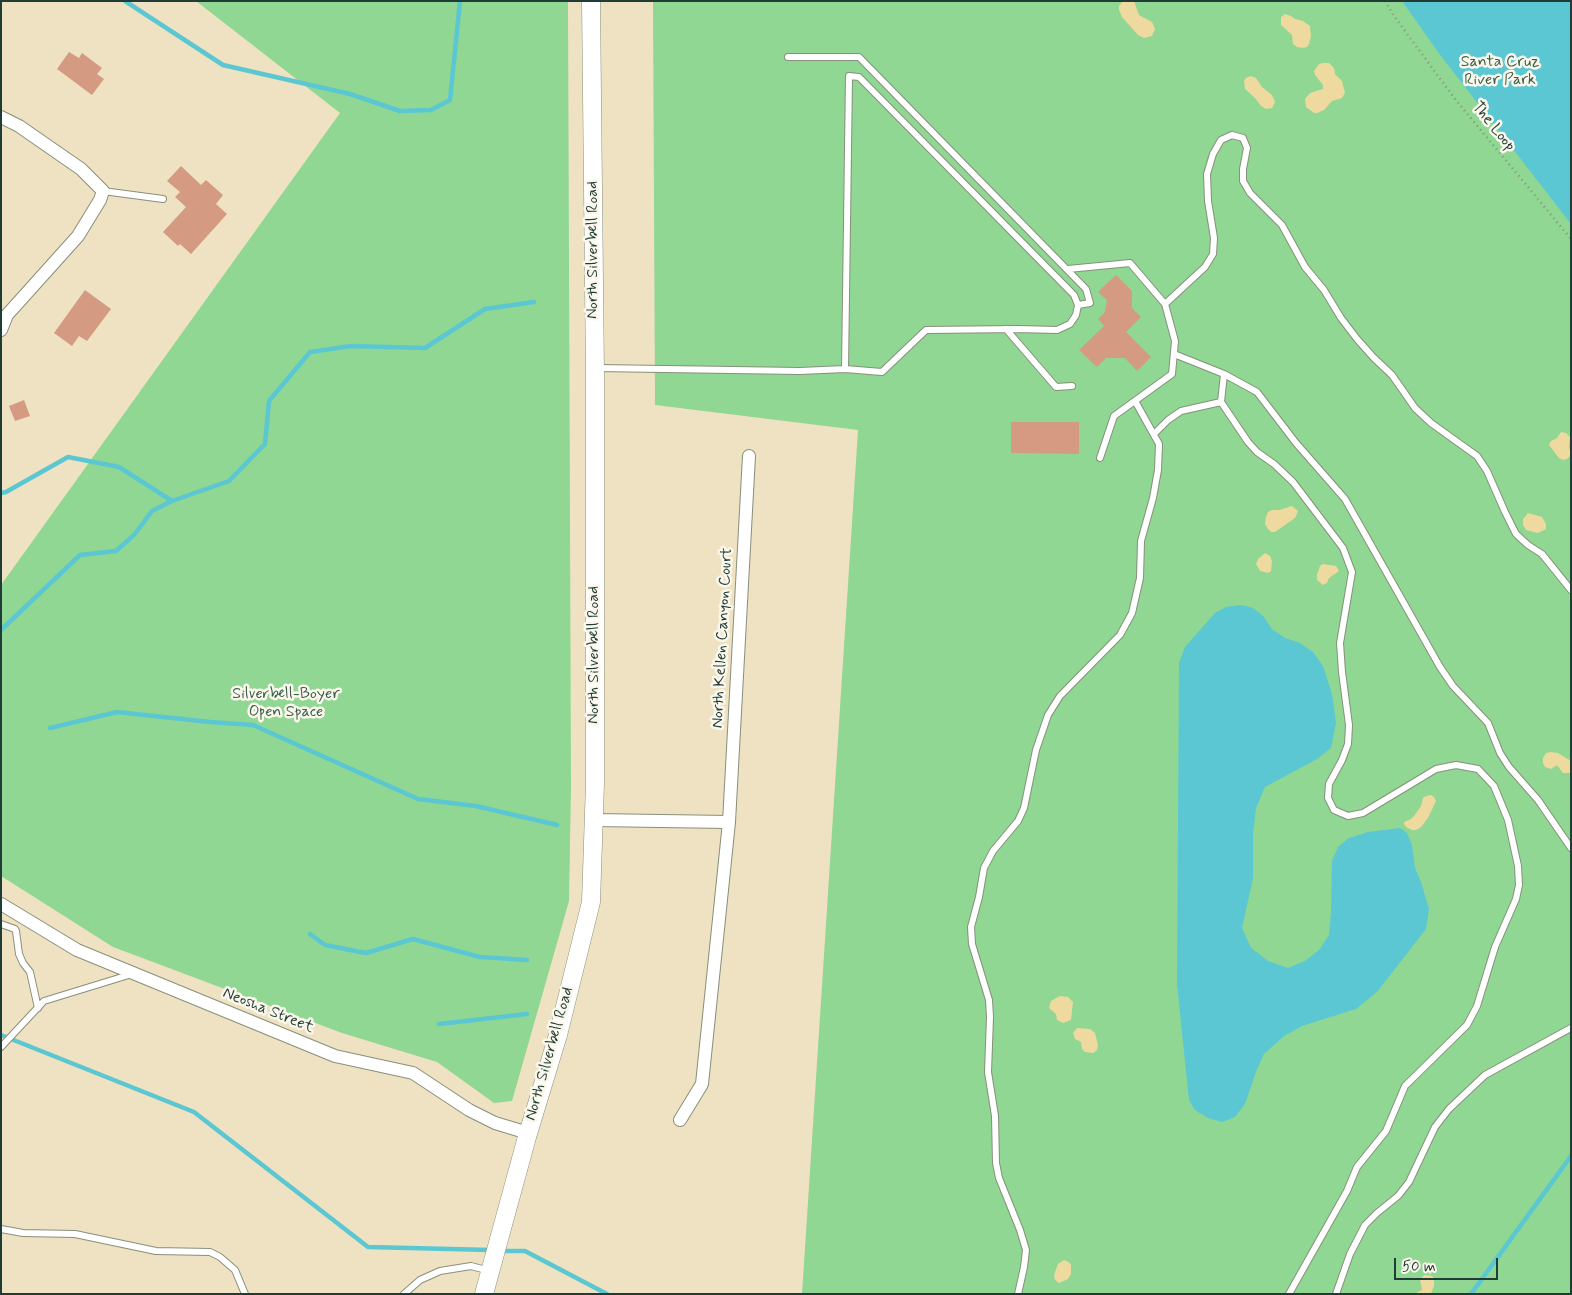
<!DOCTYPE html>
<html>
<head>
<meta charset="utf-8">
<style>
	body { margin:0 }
	#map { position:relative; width:1572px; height:1295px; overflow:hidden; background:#efe2c2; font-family:Mynerve,sans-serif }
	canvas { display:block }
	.frame { position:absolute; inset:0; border:2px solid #1f3d34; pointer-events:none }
	.scale { position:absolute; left:1394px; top:1258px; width:104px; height:22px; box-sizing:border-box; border:2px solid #1f3d34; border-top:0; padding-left:6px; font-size:15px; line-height:18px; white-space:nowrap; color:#1f3d34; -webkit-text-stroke:4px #fbf7ec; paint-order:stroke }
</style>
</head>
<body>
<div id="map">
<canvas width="1572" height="1295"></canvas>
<div class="frame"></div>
<div class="scale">50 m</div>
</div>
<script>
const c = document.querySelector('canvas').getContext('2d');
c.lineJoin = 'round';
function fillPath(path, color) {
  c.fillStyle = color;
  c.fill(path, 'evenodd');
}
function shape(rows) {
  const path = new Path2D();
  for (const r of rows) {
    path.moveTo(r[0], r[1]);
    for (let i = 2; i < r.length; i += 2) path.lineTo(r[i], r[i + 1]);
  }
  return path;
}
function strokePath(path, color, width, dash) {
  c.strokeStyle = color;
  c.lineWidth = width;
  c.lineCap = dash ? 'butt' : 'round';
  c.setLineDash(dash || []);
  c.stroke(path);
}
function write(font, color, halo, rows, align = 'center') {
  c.font = font + ' Mynerve,sans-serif';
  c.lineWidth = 5;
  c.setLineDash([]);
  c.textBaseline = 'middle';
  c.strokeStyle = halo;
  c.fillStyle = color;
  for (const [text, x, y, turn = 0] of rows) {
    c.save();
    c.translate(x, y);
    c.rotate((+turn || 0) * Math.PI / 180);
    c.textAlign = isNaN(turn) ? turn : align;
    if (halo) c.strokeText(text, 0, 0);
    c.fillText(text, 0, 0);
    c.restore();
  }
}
fillPath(shape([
	[196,1,568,1,571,786,569,901,512,1101,494,1103,437,1062,342,1033,113,947,1,876,1,585,340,113],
	[653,1,1571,1,1571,1294,802,1294,858,430,655,405]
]), '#8fd793');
fillPath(shape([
	[1123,1,1134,1,1139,15,1152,22,1155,29,1152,36,1144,38,1138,35,1122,17,1119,10,1119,6],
	[1285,14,1291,16,1295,19,1303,21,1310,26,1311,36,1309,44,1307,47,1303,48,1297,47,1293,44,1292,35,1281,25,1281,17],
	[1323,63,1329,63,1334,68,1335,74,1342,81,1345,93,1342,98,1332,101,1324,110,1317,113,1314,113,1306,107,1305,99,1310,93,1323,89,1323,85,1315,75,1314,71,1319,64],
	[1251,76,1256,78,1262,87,1272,95,1275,102,1272,108,1266,109,1261,106,1255,98,1245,89,1244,81,1246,78],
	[1561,432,1566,433,1570,437,1569,447,1571,455,1567,459,1563,460,1559,458,1549,445,1551,441,1557,438],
	[1292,506,1298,511,1295,518,1275,532,1271,532,1268,529,1265,524,1266,517,1268,512,1272,510,1279,510],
	[1528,513,1542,517,1546,524,1546,529,1538,533,1526,530,1523,525,1523,519],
	[1265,553,1270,556,1272,561,1271,571,1268,573,1260,571,1256,564,1258,559],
	[1323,564,1336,566,1339,571,1329,578,1327,583,1323,585,1317,580,1317,575,1320,566],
	[1551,752,1558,753,1571,761,1571,773,1563,773,1557,765,1551,769,1545,767,1543,763,1543,758,1546,753],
	[1431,795,1434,797,1436,801,1428,818,1421,827,1416,830,1412,830,1406,827,1404,824,1404,822,1411,819,1414,816,1421,806,1423,798,1426,796],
	[1060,996,1068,997,1073,1002,1071,1020,1063,1023,1057,1020,1056,1014,1049,1008,1051,1001],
	[1077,1028,1090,1029,1095,1033,1098,1045,1097,1050,1093,1053,1085,1052,1082,1049,1081,1042,1075,1039,1073,1033],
	[1064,1260,1069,1262,1071,1265,1071,1274,1068,1279,1059,1283,1055,1280,1054,1276,1055,1272,1058,1264],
	[1424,1275,1432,1276,1434,1278,1434,1286,1431,1294,1414,1294,1422,1290,1420,1280]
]), '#eeda9e');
fillPath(shape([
	[1402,1,1571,1,1571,224,1438,52],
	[1241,605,1253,608,1263,616,1272,629,1285,638,1300,643,1313,652,1323,666,1332,694,1336,723,1331,748,1317,759,1265,787,1256,808,1253,834,1253,878,1242,928,1251,948,1268,961,1288,968,1305,961,1319,950,1329,935,1331,912,1332,861,1338,847,1349,838,1368,832,1400,828,1407,833,1412,845,1415,868,1421,882,1429,909,1426,929,1377,992,1356,1009,1302,1026,1284,1036,1264,1054,1257,1069,1245,1104,1235,1117,1222,1122,1208,1118,1195,1110,1189,1100,1177,984,1179,663,1185,647,1215,613,1226,607]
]), '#5bc7d2');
strokePath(shape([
	[125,1,223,65,350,94,400,111,431,110,450,100,460,1],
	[1,493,6,492,68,457,119,467,172,501],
	[1,630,80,555,116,551,134,535,152,511,172,501,229,481,265,444,269,401,310,352,351,346,425,348,485,309,534,302],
	[50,728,117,712,210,722,253,725,418,799,476,806,557,825],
	[310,934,325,945,366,953,413,939,480,957,527,960],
	[439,1024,527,1014],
	[1,1035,194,1112,368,1247,491,1250],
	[499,1251,525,1251,607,1294],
	[1471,1294,1571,1156]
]), '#5bc7d2', 4.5);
fillPath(shape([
	[69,52,79,58,82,53,102,68,97,74,104,79,92,95,57,69],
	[181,166,201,185,206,180,223,195,216,204,227,214,191,254,180,244,178,246,163,232,186,207,175,197,180,192,167,181],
	[1116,275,1132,291,1132,308,1141,317,1126,332,1151,357,1137,371,1125,358,1106,358,1097,367,1079,350,1104,326,1098,319,1105,312,1107,300,1098,292],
	[85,290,111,309,87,341,79,336,72,346,54,333],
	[24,400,30,416,15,421,9,406],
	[1011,422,1079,422,1079,454,1011,453]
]), '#d49a82');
const lane = shape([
	[788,57,859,57,1086,289,1090,303,1078,305],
	[103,191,163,199],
	[1068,269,1130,263,1165,304,1175,341,1172,374,1114,416,1100,458],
	[1165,304,1205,267,1213,254,1214,238,1208,201,1207,174,1213,154,1221,140,1232,135,1243,138,1247,148,1243,169,1243,181,1250,193,1282,225,1305,267,1324,290,1341,318,1357,339,1374,358,1392,375,1415,408,1431,423,1477,456,1487,471,1505,512,1516,534,1528,545,1542,554,1571,590],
	[1006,329,1056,387,1072,386],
	[1174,354,1224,374,1257,392,1296,443,1345,499,1440,667,1453,686,1488,723,1500,753,1509,767,1538,800,1571,848],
	[596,368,800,371,845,369,882,372,926,330,1018,329,1057,330,1070,324,1076,315,1078,305,1074,295,859,77,849,76,845,369],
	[1224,374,1221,402,1248,442,1257,452,1274,464,1293,482,1343,548,1352,572,1340,643,1342,672,1349,725,1348,744,1342,760,1329,784,1328,798,1334,810,1348,816,1363,813,1436,769,1456,765,1478,769,1494,786,1508,820,1518,866,1519,885,1516,899,1495,947,1477,1006,1467,1025,1405,1086,1386,1131,1357,1167,1347,1191,1289,1294],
	[1154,434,1168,420,1181,411,1221,402],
	[1,924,15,929,16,931,19,954,23,963,30,972,38,1008],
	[1,1047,44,1001,132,974],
	[1,1229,23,1233,75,1234,156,1251,210,1252,220,1257,235,1270,245,1294],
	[404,1294,420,1280,440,1271,471,1266,490,1271],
	[1018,1294,1024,1267,1026,1250,1020,1230,999,1178,996,1163,995,1116,988,1072,990,1017,989,1000,972,944,971,927,979,897,984,868,993,851,1018,821,1024,808,1036,750,1048,715,1060,696,1120,635,1132,613,1140,578,1141,541,1153,498,1158,470,1159,444,1135,401],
	[1336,1294,1350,1254,1365,1225,1377,1213,1398,1196,1409,1182,1435,1127,1449,1109,1485,1075,1571,1028]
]);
const street = shape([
	[1,117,19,126,81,169,103,191,100,200,78,236,7,315,1,330],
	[594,820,729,822],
	[1,904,77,950,335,1056,413,1073,469,1110,495,1123,528,1133],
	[680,1120,702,1084,729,822,749,456]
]);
const secondary = shape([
	[484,1294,527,1137,558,1035,591,902,595,783,595,375,591,1]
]);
strokePath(lane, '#87907b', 8);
strokePath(street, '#87907b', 14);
strokePath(secondary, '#87907b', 19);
strokePath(shape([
	[1385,1,1394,16,1455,99,1571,239]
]), '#87907b', 2.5, [1, 4]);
strokePath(lane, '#fff', 6);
strokePath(street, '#fff', 12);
strokePath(secondary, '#fff', 18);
write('16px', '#355c47', '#fbf7ec', [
	["Santa Cruz",1500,63],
	["River Park",1500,81],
	["Silverbell-Boyer",286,695],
	["Open Space",286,713]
]);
write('16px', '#1f3d34', '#fbf7ec', [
	["The Loop",1493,127,51],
	["North Silverbell Road",594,250,-90],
	["North Kellen Canyon Court",723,638,-87],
	["North Silverbell Road",595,655,-90],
	["Neosha Street",268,1011,22],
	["North Silverbell Road",550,1054,-74]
]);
</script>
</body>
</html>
